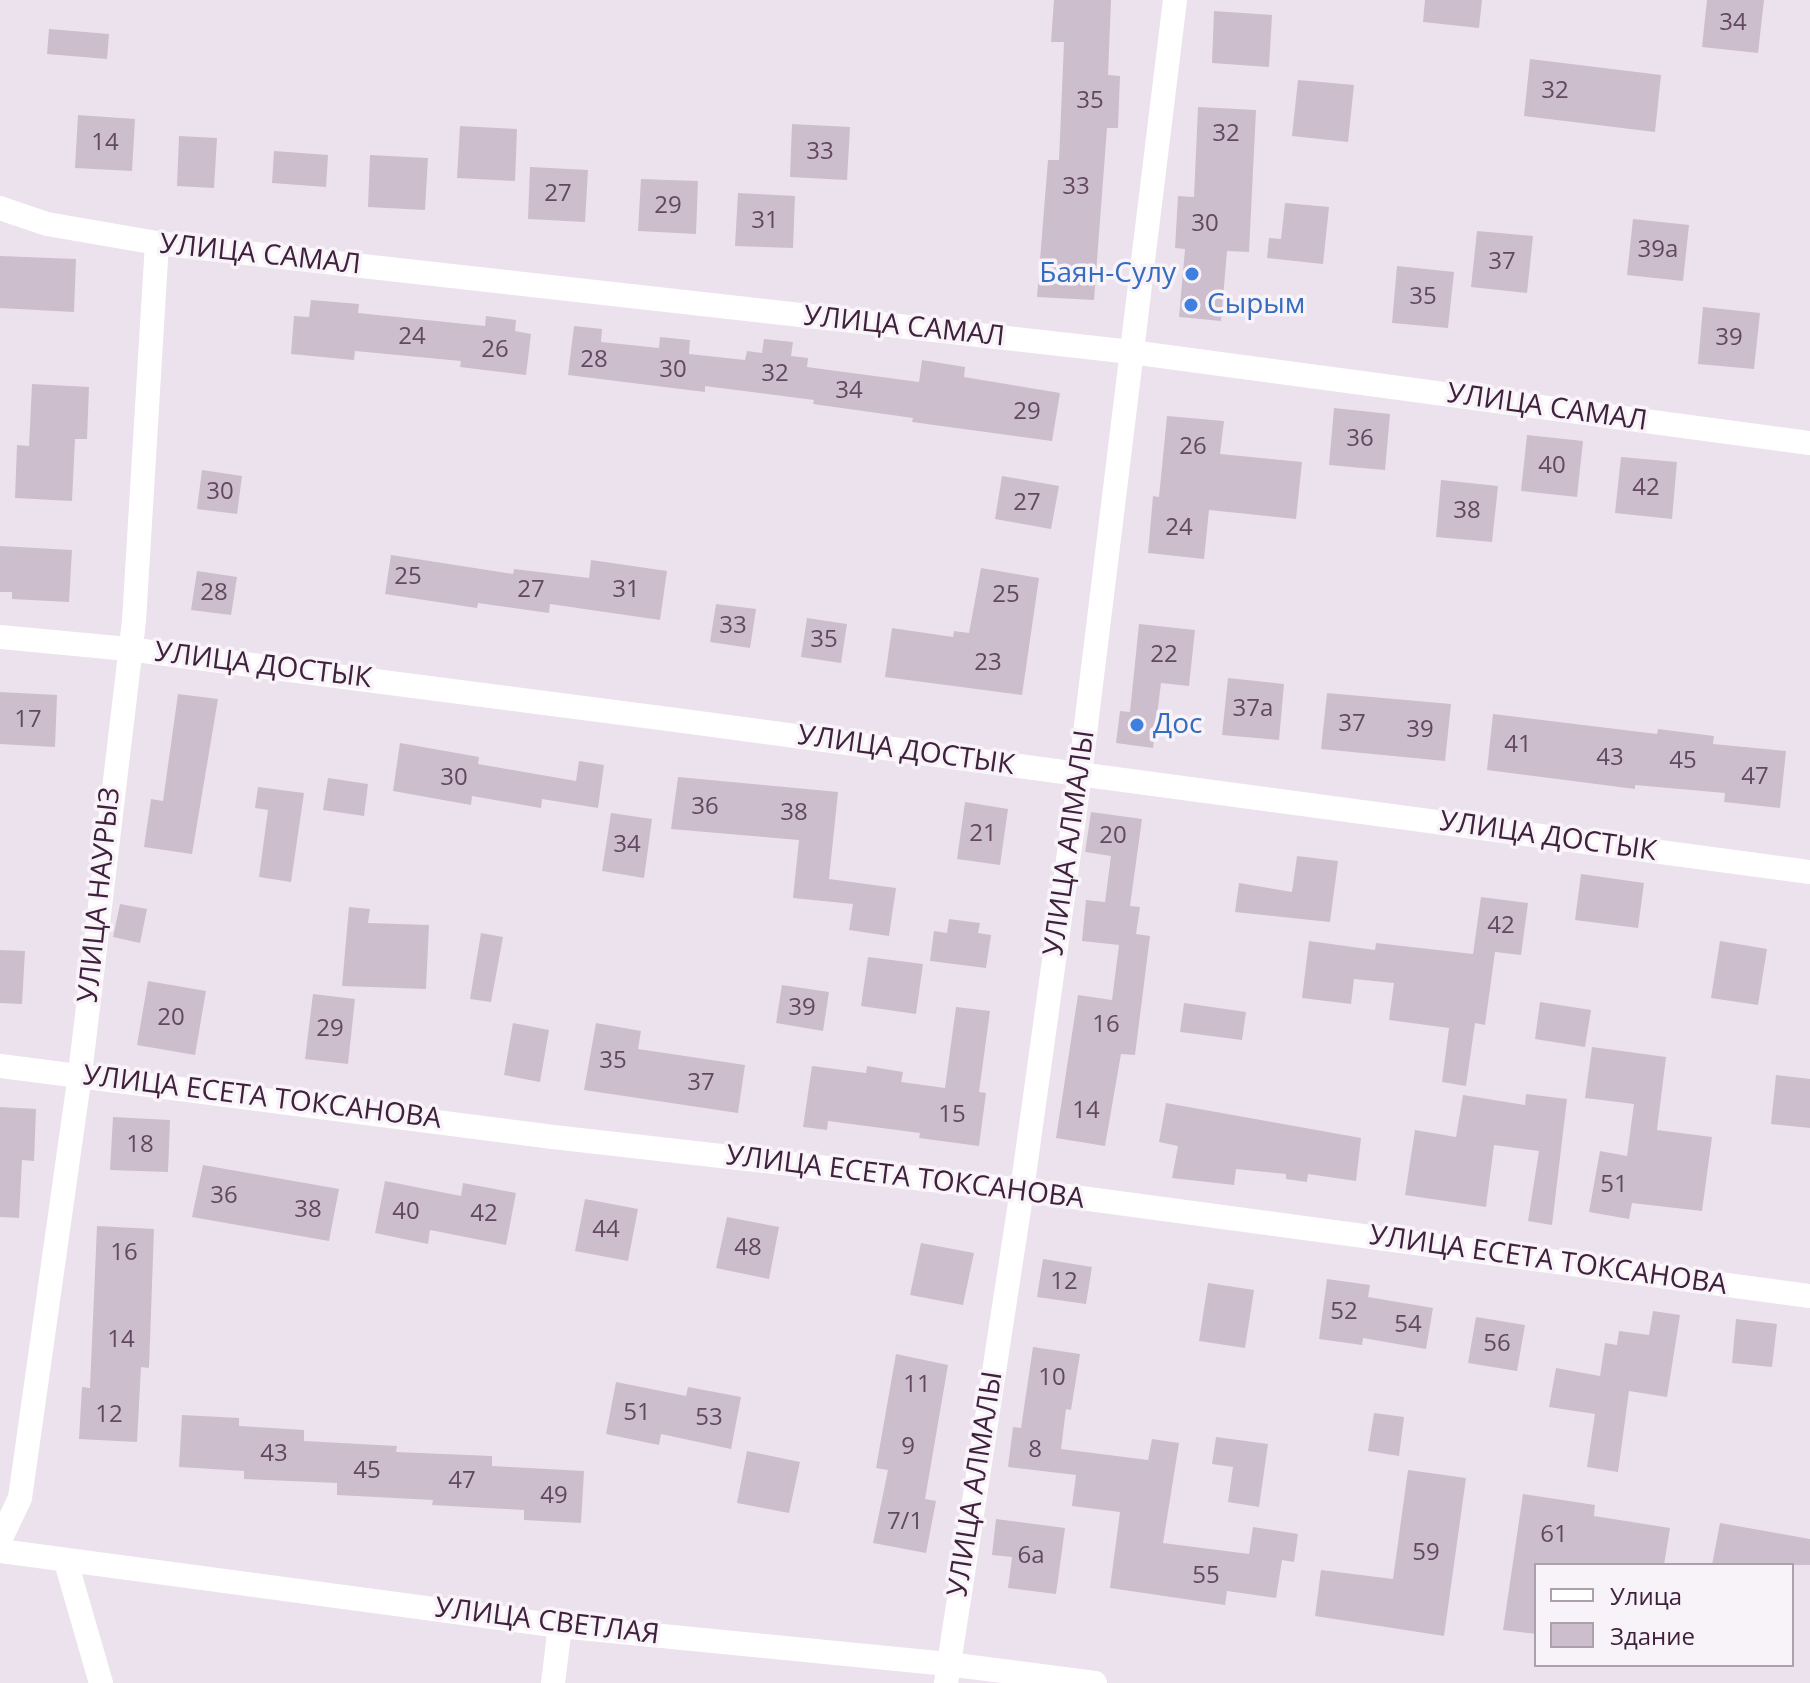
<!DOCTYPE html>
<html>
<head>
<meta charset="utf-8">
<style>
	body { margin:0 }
	#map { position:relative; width:1810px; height:1683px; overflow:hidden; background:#ece2ed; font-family:"Open Sans",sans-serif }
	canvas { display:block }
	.legend { position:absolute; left:1534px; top:1563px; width:260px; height:104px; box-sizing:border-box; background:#f8f3f9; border:2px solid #ae9fad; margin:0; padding:10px 14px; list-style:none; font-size:24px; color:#3f213c }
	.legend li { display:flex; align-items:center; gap:16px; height:40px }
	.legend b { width:40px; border:2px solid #ae9fad }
</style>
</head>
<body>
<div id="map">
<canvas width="1810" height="1683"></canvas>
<ul class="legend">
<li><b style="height:10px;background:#fff"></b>Улица</li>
<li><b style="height:22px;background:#cdbece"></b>Здание</li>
</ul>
</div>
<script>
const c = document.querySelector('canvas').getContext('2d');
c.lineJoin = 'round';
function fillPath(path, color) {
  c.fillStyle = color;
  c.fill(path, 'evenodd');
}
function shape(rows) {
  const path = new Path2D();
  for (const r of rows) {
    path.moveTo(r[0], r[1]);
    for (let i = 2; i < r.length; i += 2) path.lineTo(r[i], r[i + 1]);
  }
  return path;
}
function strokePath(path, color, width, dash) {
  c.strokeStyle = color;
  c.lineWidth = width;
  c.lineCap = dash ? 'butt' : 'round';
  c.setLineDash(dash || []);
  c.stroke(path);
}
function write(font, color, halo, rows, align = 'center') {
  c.font = font + ' "Open Sans",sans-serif';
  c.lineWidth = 7;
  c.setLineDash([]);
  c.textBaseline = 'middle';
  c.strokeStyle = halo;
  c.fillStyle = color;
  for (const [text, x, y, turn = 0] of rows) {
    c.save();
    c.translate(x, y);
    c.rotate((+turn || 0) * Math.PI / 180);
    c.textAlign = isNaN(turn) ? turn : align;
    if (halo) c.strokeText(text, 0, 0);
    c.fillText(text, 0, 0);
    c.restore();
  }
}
fillPath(shape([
	[1054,0,1111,0,1108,75,1120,76,1118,128,1107,128,1094,300,1037,297,1048,160,1059,160,1064,42,1051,42],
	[1425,0,1482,0,1479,28,1423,22],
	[1707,0,1764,0,1758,53,1702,47],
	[1214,11,1272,15,1269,67,1212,63],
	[49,29,109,34,107,59,47,54],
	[1530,59,1661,75,1655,132,1524,116],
	[1298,80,1354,85,1348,142,1292,136],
	[1198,107,1256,110,1249,252,1227,251,1221,321,1179,317,1185,249,1175,248,1178,196,1194,197],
	[78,115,135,119,132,171,75,168],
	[792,124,850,127,847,180,790,177],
	[460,126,517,129,515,181,457,178],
	[179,136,217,138,214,188,177,186],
	[274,151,328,155,326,187,272,183],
	[370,155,428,158,425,210,368,207],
	[530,167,588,170,585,222,528,219],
	[641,179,698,181,696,234,638,231],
	[738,193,795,196,793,248,735,246],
	[1285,203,1329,207,1323,264,1267,258,1269,238,1281,239],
	[1633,219,1689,225,1683,281,1627,275],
	[1477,231,1533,236,1527,293,1471,287],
	[0,256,76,259,74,312,0,308],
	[1397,266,1454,272,1448,328,1392,323],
	[311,300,359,304,358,313,485,326,486,316,516,320,515,331,531,334,526,375,460,367,461,361,355,351,354,360,291,354,294,316,309,317],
	[1703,307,1760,313,1754,369,1698,364],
	[574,326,602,329,601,342,659,348,660,337,690,340,689,354,745,360,747,351,762,353,764,339,793,342,791,356,808,358,807,367,919,382,922,360,965,367,964,377,1060,393,1052,441,912,422,913,418,813,404,814,400,705,386,705,392,568,375],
	[32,384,89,387,87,439,75,439,72,501,15,498,17,445,29,446],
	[1334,408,1390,414,1385,470,1329,465],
	[1167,416,1224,421,1220,454,1302,462,1296,519,1209,510,1204,559,1148,553,1153,496,1159,497],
	[1527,435,1583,441,1577,497,1521,491],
	[1621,457,1677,462,1672,519,1615,513],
	[202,470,242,476,237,514,197,509],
	[1002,476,1059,486,1051,529,995,519],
	[1441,480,1498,486,1492,542,1436,537],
	[0,546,72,550,69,602,12,599,12,592,0,592],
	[391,555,513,574,514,569,589,578,591,560,667,571,660,620,550,604,549,613,478,603,477,608,385,594],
	[981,568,1039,578,1022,695,885,677,892,628,953,637,954,631,969,633],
	[197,571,237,577,231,615,191,610],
	[716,604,756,609,750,648,710,642],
	[807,618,847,624,841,663,801,657],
	[1139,624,1195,630,1189,686,1161,683,1153,748,1116,743,1120,711,1130,712],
	[1228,678,1284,684,1279,740,1222,735],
	[0,692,57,695,55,747,0,744],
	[1327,693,1451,704,1445,761,1321,749],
	[178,694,218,699,192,854,144,847,151,799,163,801],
	[1493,714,1657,734,1658,729,1714,736,1713,744,1786,751,1780,808,1724,802,1725,793,1635,785,1635,789,1487,770],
	[400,743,479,757,478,764,576,781,579,761,604,765,598,808,542,799,541,808,472,796,471,805,393,791],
	[678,777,838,792,829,879,896,888,889,936,849,930,853,904,793,898,799,840,671,829],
	[328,778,368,784,364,816,323,810],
	[258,787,304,793,291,882,259,877,268,810,255,808],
	[965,802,1008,809,1000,865,957,859],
	[1091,812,1142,819,1130,906,1140,907,1136,934,1150,936,1135,1055,1121,1054,1105,1146,1056,1138,1078,995,1112,1000,1119,945,1082,941,1086,900,1105,902,1111,856,1085,852],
	[611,813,652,819,644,878,602,871],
	[1297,856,1338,861,1330,922,1235,912,1239,883,1292,892],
	[1581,874,1644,883,1638,928,1575,920],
	[1481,897,1528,903,1521,955,1495,952,1485,1025,1475,1023,1466,1086,1442,1082,1449,1028,1389,1020,1394,983,1354,979,1351,1004,1302,998,1309,941,1375,950,1376,943,1473,954],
	[120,904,147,909,140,943,113,937],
	[349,907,370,909,368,923,429,925,426,989,342,986],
	[949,919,980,923,978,933,991,935,986,968,930,961,934,931,947,933],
	[481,933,503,937,491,1002,470,999],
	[1720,941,1767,949,1758,1005,1711,998],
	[0,950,25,951,22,1004,0,1003],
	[868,957,923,964,916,1014,861,1006],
	[148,981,206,991,195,1055,137,1045],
	[782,985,829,992,823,1031,776,1023],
	[313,994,355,999,348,1064,305,1059],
	[1540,1002,1591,1010,1585,1047,1535,1039],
	[1184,1003,1246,1012,1242,1040,1180,1032],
	[956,1007,990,1011,979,1092,986,1093,979,1146,919,1138,920,1133,828,1121,827,1130,803,1127,812,1066,866,1073,867,1066,903,1072,901,1082,945,1088],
	[513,1023,549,1030,540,1082,504,1075],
	[596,1023,641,1031,638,1049,745,1065,738,1113,584,1090],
	[1592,1047,1666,1057,1657,1130,1712,1137,1702,1211,1632,1203,1629,1219,1589,1212,1600,1151,1627,1156,1634,1104,1585,1098],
	[1776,1075,1810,1079,1810,1128,1771,1124],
	[1526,1094,1567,1099,1552,1225,1528,1221,1539,1151,1494,1145,1486,1207,1405,1195,1415,1130,1456,1137,1463,1095,1525,1105],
	[1166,1103,1361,1138,1356,1181,1308,1174,1307,1182,1286,1179,1286,1174,1236,1169,1234,1185,1172,1178,1178,1146,1159,1142],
	[0,1107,36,1109,34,1161,22,1160,19,1218,0,1217],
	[113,1117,170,1120,168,1172,110,1170],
	[203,1165,339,1189,329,1241,192,1217],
	[385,1181,461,1196,463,1183,516,1193,506,1245,430,1230,428,1244,375,1233],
	[585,1199,638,1209,628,1261,575,1251],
	[727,1217,779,1227,769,1279,716,1268],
	[97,1226,154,1229,149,1368,141,1367,137,1442,79,1439,82,1387,90,1388],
	[921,1243,974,1253,963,1305,910,1295],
	[1043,1259,1092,1267,1086,1304,1037,1297],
	[1327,1279,1370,1285,1368,1297,1433,1308,1426,1349,1363,1338,1362,1345,1319,1339],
	[1208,1283,1254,1290,1245,1348,1199,1341],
	[1653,1311,1680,1315,1667,1397,1629,1391,1618,1472,1587,1467,1595,1414,1549,1407,1556,1368,1600,1376,1605,1343,1617,1345,1619,1331,1649,1335],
	[1476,1317,1525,1325,1517,1371,1468,1363],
	[1736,1319,1777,1324,1772,1367,1732,1363],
	[1033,1347,1080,1354,1071,1410,1066,1409,1061,1449,1148,1460,1152,1439,1179,1443,1163,1543,1249,1554,1253,1527,1298,1534,1294,1562,1282,1560,1276,1598,1227,1591,1225,1605,1110,1588,1120,1512,1072,1506,1076,1475,1008,1467,1013,1427,1021,1428],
	[896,1354,948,1365,925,1499,936,1501,926,1553,873,1543,888,1470,876,1468],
	[616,1382,686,1396,688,1387,741,1397,731,1449,661,1434,659,1445,606,1434],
	[1374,1413,1404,1417,1399,1456,1368,1451],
	[182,1415,239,1418,239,1426,304,1430,304,1441,397,1446,396,1452,492,1456,492,1466,584,1471,581,1523,524,1520,524,1510,432,1505,433,1500,337,1495,337,1483,244,1479,244,1471,179,1467],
	[1216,1437,1268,1444,1259,1507,1228,1502,1233,1467,1212,1464],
	[747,1451,800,1462,789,1513,737,1503],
	[1408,1470,1466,1478,1444,1636,1315,1616,1321,1570,1393,1579],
	[1523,1494,1595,1505,1594,1516,1670,1528,1664,1565,1536,1565,1536,1634,1503,1630],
	[996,1519,1065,1528,1056,1594,1008,1588,1012,1557,992,1555],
	[1720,1523,1810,1539,1810,1565,1712,1565]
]), '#cdbece');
strokePath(shape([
	[0,208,47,224,157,243,1131,352,1810,443],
	[0,637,128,649,676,720,1810,872],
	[0,1066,553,1137,1022,1190,1810,1296],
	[0,1540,20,1498,80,1074,134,621,157,243],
	[0,1551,560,1626,948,1664,1095,1683],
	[66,1562,101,1683],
	[553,1683,560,1626],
	[946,1683,1022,1190,1080,774,1175,0]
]), '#fff', 24);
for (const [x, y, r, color] of [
	[1192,274,8,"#3f7fe0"],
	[1191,305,8,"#3f7fe0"],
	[1137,725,8,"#3f7fe0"]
]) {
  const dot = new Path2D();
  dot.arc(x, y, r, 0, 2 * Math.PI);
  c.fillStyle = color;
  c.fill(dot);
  strokePath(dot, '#f8f3f9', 3);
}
write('24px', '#624860', null, [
	["34",1733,23],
	["32",1555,91],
	["35",1090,101],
	["32",1226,134],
	["14",105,143],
	["33",820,152],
	["33",1076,187],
	["27",558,194],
	["29",668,206],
	["31",765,221],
	["30",1205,224],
	["39а",1658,250],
	["37",1502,262],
	["35",1423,297],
	["24",412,337],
	["39",1729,338],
	["26",495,350],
	["28",594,360],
	["30",673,370],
	["32",775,374],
	["34",849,391],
	["29",1027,412],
	["36",1360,439],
	["26",1193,447],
	["40",1552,466],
	["42",1646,488],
	["30",220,492],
	["27",1027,503],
	["38",1467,511],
	["24",1179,528],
	["25",408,577],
	["27",531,590],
	["31",626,590],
	["28",214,593],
	["25",1006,595],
	["33",733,626],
	["35",824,640],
	["22",1164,655],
	["23",988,663],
	["37а",1253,709],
	["17",28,720],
	["37",1352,724],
	["39",1420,730],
	["41",1518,745],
	["43",1610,758],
	["45",1683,761],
	["47",1755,777],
	["30",454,778],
	["36",705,807],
	["38",794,813],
	["21",983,834],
	["20",1113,836],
	["34",627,845],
	["42",1501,926],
	["39",802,1008],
	["20",171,1018],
	["16",1106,1025],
	["29",330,1029],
	["35",613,1061],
	["37",701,1083],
	["14",1086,1111],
	["15",952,1115],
	["18",140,1145],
	["51",1614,1185],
	["36",224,1196],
	["38",308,1210],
	["40",406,1212],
	["42",484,1214],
	["44",606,1230],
	["48",748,1248],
	["16",124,1253],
	["12",1064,1282],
	["52",1344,1312],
	["54",1408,1325],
	["14",121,1340],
	["56",1497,1344],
	["10",1052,1378],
	["11",917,1385],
	["51",637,1413],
	["12",109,1415],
	["53",709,1418],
	["9",908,1447],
	["8",1035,1450],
	["43",274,1454],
	["45",367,1471],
	["47",462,1481],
	["49",554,1496],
	["7/1",905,1522],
	["61",1554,1535],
	["59",1426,1553],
	["6а",1031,1556],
	["55",1206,1576]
]);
write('28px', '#3f213c', '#f8f3f9', [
	["УЛИЦА САМАЛ",260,255,6],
	["УЛИЦА САМАЛ",904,327,6],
	["УЛИЦА САМАЛ",1547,408,8],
	["УЛИЦА ДОСТЫК",263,666,7],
	["УЛИЦА ДОСТЫК",906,751,8],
	["УЛИЦА ДОСТЫК",1548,837,8],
	["УЛИЦА АЛМАЛЫ",1070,843,-82],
	["УЛИЦА НАУРЫЗ",100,895,-84],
	["УЛИЦА ЕСЕТА ТОКСАНОВА",262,1098,7],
	["УЛИЦА ЕСЕТА ТОКСАНОВА",905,1178,7],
	["УЛИЦА ЕСЕТА ТОКСАНОВА",1548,1261,8],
	["УЛИЦА АЛМАЛЫ",976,1484,-81],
	["УЛИЦА СВЕТЛАЯ",547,1622,7]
]);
write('28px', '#366cbe', '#f8f3f9', [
	["Баян-Сулу",1176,274,"right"],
	["Сырым",1207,305],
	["Дос",1153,725]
], 'left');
</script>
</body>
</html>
